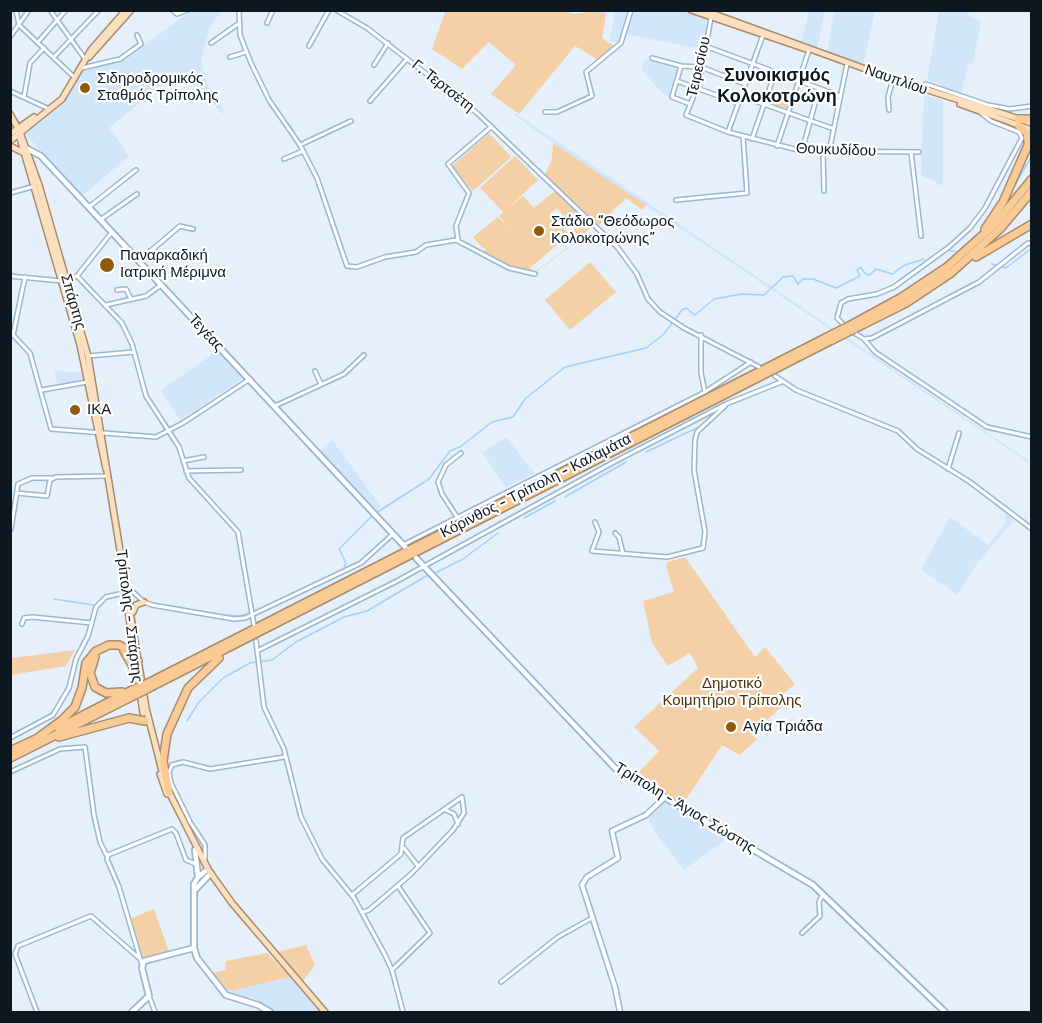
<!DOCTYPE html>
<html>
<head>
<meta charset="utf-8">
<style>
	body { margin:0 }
	#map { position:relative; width:1042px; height:1023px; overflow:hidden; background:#e5f0fb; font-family:Rubik,sans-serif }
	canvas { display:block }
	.frame { position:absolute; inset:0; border:12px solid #0d1720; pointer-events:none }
</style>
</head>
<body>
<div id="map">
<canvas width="1042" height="1023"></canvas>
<div class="frame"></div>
</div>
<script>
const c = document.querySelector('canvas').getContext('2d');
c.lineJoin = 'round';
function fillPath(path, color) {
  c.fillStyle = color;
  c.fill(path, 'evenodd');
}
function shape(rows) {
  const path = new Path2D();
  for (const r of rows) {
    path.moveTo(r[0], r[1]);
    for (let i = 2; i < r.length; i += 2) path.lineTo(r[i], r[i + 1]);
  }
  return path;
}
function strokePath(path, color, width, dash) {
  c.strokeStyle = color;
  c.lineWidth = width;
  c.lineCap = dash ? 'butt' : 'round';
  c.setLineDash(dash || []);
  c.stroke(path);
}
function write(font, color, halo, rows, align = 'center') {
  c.font = font + ' Rubik,sans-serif';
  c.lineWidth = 4.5;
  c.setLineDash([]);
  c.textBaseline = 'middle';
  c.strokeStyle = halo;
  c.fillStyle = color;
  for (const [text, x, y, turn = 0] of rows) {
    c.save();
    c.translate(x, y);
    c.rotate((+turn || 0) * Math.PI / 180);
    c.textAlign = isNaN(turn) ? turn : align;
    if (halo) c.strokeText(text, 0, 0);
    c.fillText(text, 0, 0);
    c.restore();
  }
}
fillPath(shape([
	[191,11,222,11,210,26,201,60,207,84,225,112,223,114,195,85,181,80,167,80,109,128,129,156,83,195,25,134,27,130,65,100,84,68,116,61,146,44],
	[595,11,684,11,707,19,703,49,623,34,618,43,609,41,615,13,607,11,606,14],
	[809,11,825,11,817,48,801,43],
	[834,11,875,11,863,66,827,53],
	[939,11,969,11,968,15,981,22,973,63,969,63,961,94,927,79],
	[645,59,678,69,669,96,663,94,641,69],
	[924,95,943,101,943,186,921,175],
	[515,113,1031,462,1031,464,553,143,513,114],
	[219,350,244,378,180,420,161,390],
	[54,371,82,372,84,382,58,386],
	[506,437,535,473,506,487,482,453],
	[332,440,381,506,374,512,320,451],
	[1005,511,1015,519,976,565,957,595,921,569,950,517,988,545,1006,522],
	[664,802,728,838,684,870,655,832,648,818],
	[291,977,321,1012,274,1012,271,1008,253,998,241,997,229,991]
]), '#d1e6fa');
fillPath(shape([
	[446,10,562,10,573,14,595,11,606,14,602,38,614,46,598,60,575,46,519,114,491,94,516,65,489,42,462,69,432,49],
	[771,91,790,98,785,109,767,103],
	[489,133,511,157,473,191,451,167],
	[553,143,611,182,646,205,642,210,626,198,599,225,545,175,552,159],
	[515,156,538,180,506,210,523,196,534,208,555,191,592,226,577,242,534,273,508,265,483,253,487,247,484,249,473,237,498,217,510,229,499,216,503,212,480,188],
	[557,208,575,229,569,234,550,213],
	[571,233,576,242,534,272,531,271,531,267],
	[590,262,616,292,570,330,545,300],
	[685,557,755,657,765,647,795,684,779,697,785,704,751,734,757,739,740,755,722,745,681,807,632,779,659,751,634,727,698,668,690,653,668,666,652,643,643,601,674,592,666,566,668,562],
	[75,650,66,666,11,675,11,658],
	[154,909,169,952,142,959,129,919],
	[306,945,315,965,303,981,277,952],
	[267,953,291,977,229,991,212,973,225,970,226,961]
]), '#f5cfa5');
strokePath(shape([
	[1014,186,1032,156],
	[950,251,955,251],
	[992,264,1006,268,1032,248],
	[646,452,701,426],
	[565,497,626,462],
	[376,513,429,479,450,451,460,447,492,422,513,417,525,399,565,367,646,348,663,335,682,310,686,308,695,315,714,299,742,294,764,295,783,277,793,276,798,284,803,279,813,279,836,288,860,276,857,270,860,267,866,274,870,275,876,269,892,274,905,265,924,259],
	[524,518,555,501],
	[343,570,346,563,339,549,372,516],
	[433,574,463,559,498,533],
	[54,599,93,605],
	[213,614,238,616,252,613],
	[187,721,199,702,223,678,250,663,272,660,296,642,344,617,367,611,428,575]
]), '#a2d1fd', 1.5);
const minor = shape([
	[16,10,19,25,74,77],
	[50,10,85,59],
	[172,10,177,14,187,10],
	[239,10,240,35,251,63,269,100,300,145,317,178,347,266,357,267,385,257,416,252,426,245,456,240,509,268,535,274],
	[336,10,367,28,477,113,618,248,637,274,648,299,660,312,684,328,759,367],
	[711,18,699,83,686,115,728,132,802,151,919,152],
	[267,23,273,10],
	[10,37,29,10],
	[38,42,66,10],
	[211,43,238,24],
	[309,46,329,10],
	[705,46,840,96],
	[54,57,99,10],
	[230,57,246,52],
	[652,58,681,66,701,67,745,84],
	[374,65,388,43],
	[681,66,672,97,690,104],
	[82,68,120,59,141,44,137,35],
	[677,81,738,103],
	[926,84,988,105,1010,109,1032,106],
	[10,91,49,109],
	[741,96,834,129],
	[24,97,30,63,44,48],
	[370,101,407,59],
	[889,110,888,97,893,79],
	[545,112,557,112,592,96,586,72,621,43,631,10],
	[728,132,763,35],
	[752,139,775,73],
	[300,145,351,121],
	[777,146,809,50],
	[802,151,819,89],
	[823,152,824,191],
	[829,152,847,64],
	[911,152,921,236],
	[284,159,303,151],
	[10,193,35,186],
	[676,200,747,193,743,136],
	[89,207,136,170],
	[100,220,137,194],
	[458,240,456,226,469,193,448,164,491,127],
	[139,261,180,226,193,229],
	[10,276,62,281,77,276,112,232],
	[77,276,122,323,132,344,146,396,179,447,189,478,238,532,254,625],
	[25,277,13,335,30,353,51,429,156,437,183,423,250,379],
	[117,290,126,289,131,299],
	[106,305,146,296,161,285],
	[846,327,837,318,841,303,848,299,877,294,894,287,949,247,970,228,985,208,1022,138,1019,132,991,121,981,113],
	[851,331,864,339,872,338,979,282,1028,243,1032,244],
	[701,335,701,373,705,392],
	[864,339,875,352,987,427,1032,437],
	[88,356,134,352],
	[315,371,321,384],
	[775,376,796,390,898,431,917,449,970,482,1032,529],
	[42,390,87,382],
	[275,406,344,374,364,355],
	[183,461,204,457],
	[948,469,959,433],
	[186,471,241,470],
	[17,493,47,496,50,480,56,477,108,476],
	[457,517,442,494,438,482,446,465,461,453],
	[595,522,599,532,592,551,667,557,703,548,705,532,694,470,695,440,697,432,725,406],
	[11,529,18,484,32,478,52,478],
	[615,533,619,537,623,554],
	[403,545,705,392,751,362],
	[22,624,24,618,32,617,92,623],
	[256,641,264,707,284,749,301,817,322,859,354,898,385,955,392,970,403,1012],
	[257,651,397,581,612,463,726,404,781,382],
	[10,738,53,715,69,688,76,659,88,636,96,607,106,597,132,591,144,602,152,605,234,619,245,618,361,563,393,534],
	[10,772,60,749,85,747,94,815,100,842,107,856],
	[446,810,454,814,458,824],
	[404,848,418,866],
	[205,859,205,845,190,822,171,783,169,772,172,765,183,762,210,769,284,757],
	[352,895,401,854,403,838,462,797,464,813,453,830,410,875,369,910,363,912],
	[802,933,820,916,819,902,823,894],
	[142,965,119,887,107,859,108,855,172,829,176,833,186,860,196,864],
	[393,969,430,933,398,886],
	[501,982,558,937,592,918],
	[149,996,155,1012],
	[37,1012,15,954,18,946,91,916,139,958]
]);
const tertiary = shape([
	[620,1012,615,987,582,885,587,877,618,858,612,831,646,815,664,798]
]);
const secondary = shape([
	[26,148,41,156,407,549],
	[416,558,615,768,813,885,945,1012],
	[195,850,198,877],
	[208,869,198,877,194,884,194,948,197,958,226,995,258,1005,270,1012],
	[196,889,211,873],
	[132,1012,149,996,142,968,144,961,194,948]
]);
const primary = shape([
	[691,10,806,49],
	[703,10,893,79,1032,123],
	[89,57,131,10],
	[960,104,1032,130],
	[10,114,20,132,39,185,88,356,146,708,163,775],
	[17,128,80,345,106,469],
	[10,134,34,117],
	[10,141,62,99,91,50,126,10],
	[10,146,22,152],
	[124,583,143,713],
	[133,612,136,605,144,602],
	[160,774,167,794],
	[168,790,208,869],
	[207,868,232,903,325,1012]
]);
const motorway = shape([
	[1018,119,1032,119],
	[1019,126,1027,133,1028,142],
	[985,229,1003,202,1032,136],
	[976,257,1032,224],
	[849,326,902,297,947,267,995,224,1032,179],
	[854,329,906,303,951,273,1000,229,1032,191],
	[124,651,136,672],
	[95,657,90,673,95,687,106,693,122,692],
	[148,683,827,337],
	[149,688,832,340],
	[58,728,130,691],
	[59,737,129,718,145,721],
	[36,739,62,720,75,707,82,688,86,663,96,651,109,645,119,645,130,651,138,661],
	[10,751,40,737],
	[10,758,131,697],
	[169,792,163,761,167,734,188,688,219,658]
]);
strokePath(minor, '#9ab7d1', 6);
strokePath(tertiary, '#9ab7d1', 7);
strokePath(secondary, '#9ab7d1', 8);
strokePath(primary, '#a78b6c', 8);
strokePath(motorway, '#a78b6c', 10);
strokePath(minor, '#fff', 3);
strokePath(tertiary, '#fff', 4);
strokePath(secondary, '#fff', 4.5);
strokePath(primary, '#fcdfbf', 5);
strokePath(motorway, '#faca95', 7);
const motorwayBridge = shape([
	[827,337,849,326],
	[832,340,854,329],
	[130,691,148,683],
	[131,697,149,688]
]);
strokePath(motorwayBridge, '#a78b6c', 10, []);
strokePath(motorwayBridge, '#faca95', 7);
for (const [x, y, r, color] of [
	[85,88,6,"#8f5a0c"],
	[539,231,6,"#8f5a0c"],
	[107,265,8,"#8f5a0c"],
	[75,410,6,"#8f5a0c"],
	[731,727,6,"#8f5a0c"]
]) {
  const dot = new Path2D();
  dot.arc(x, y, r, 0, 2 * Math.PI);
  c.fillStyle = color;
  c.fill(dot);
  strokePath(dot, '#fff', 2);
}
write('15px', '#0d1720', '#fff', [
	["Τειρεσίου",699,67,-77],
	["Ναυπλίου",896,80,19],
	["Γ. Τερτσέτη",443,86,38],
	["Θουκυδίδου",836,150,2],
	["Σπάρτης",73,302,74],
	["Τεγέας",206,333,47],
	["Κόρινθος - Τρίπολη - Καλαμάτα",536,486,-27],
	["Τρίπολης - Σπάρτης",129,616,83],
	["Τρίπολη - Άγιος Σώστης",685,808,31]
]);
write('15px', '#0d1720', '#fff', [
	["Σιδηροδρομικός",97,79],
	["Σταθμός Τρίπολης",97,96],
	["Στάδιο “Θεόδωρος",551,222],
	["Κολοκοτρώνης”",551,239],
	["Παναρκαδική",120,256],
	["Ιατρική Μέριμνα",120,273],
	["ΙΚΑ",87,410],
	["Αγία Τριάδα",743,727]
], 'left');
write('15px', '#4e310c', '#fff', [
	["Δημοτικό",732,684],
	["Κοιμητήριο Τρίπολης",732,701]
]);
write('bold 18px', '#0d1720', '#fff', [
	["Συνοικισμός",777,76],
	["Κολοκοτρώνη",777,97]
]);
</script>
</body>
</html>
